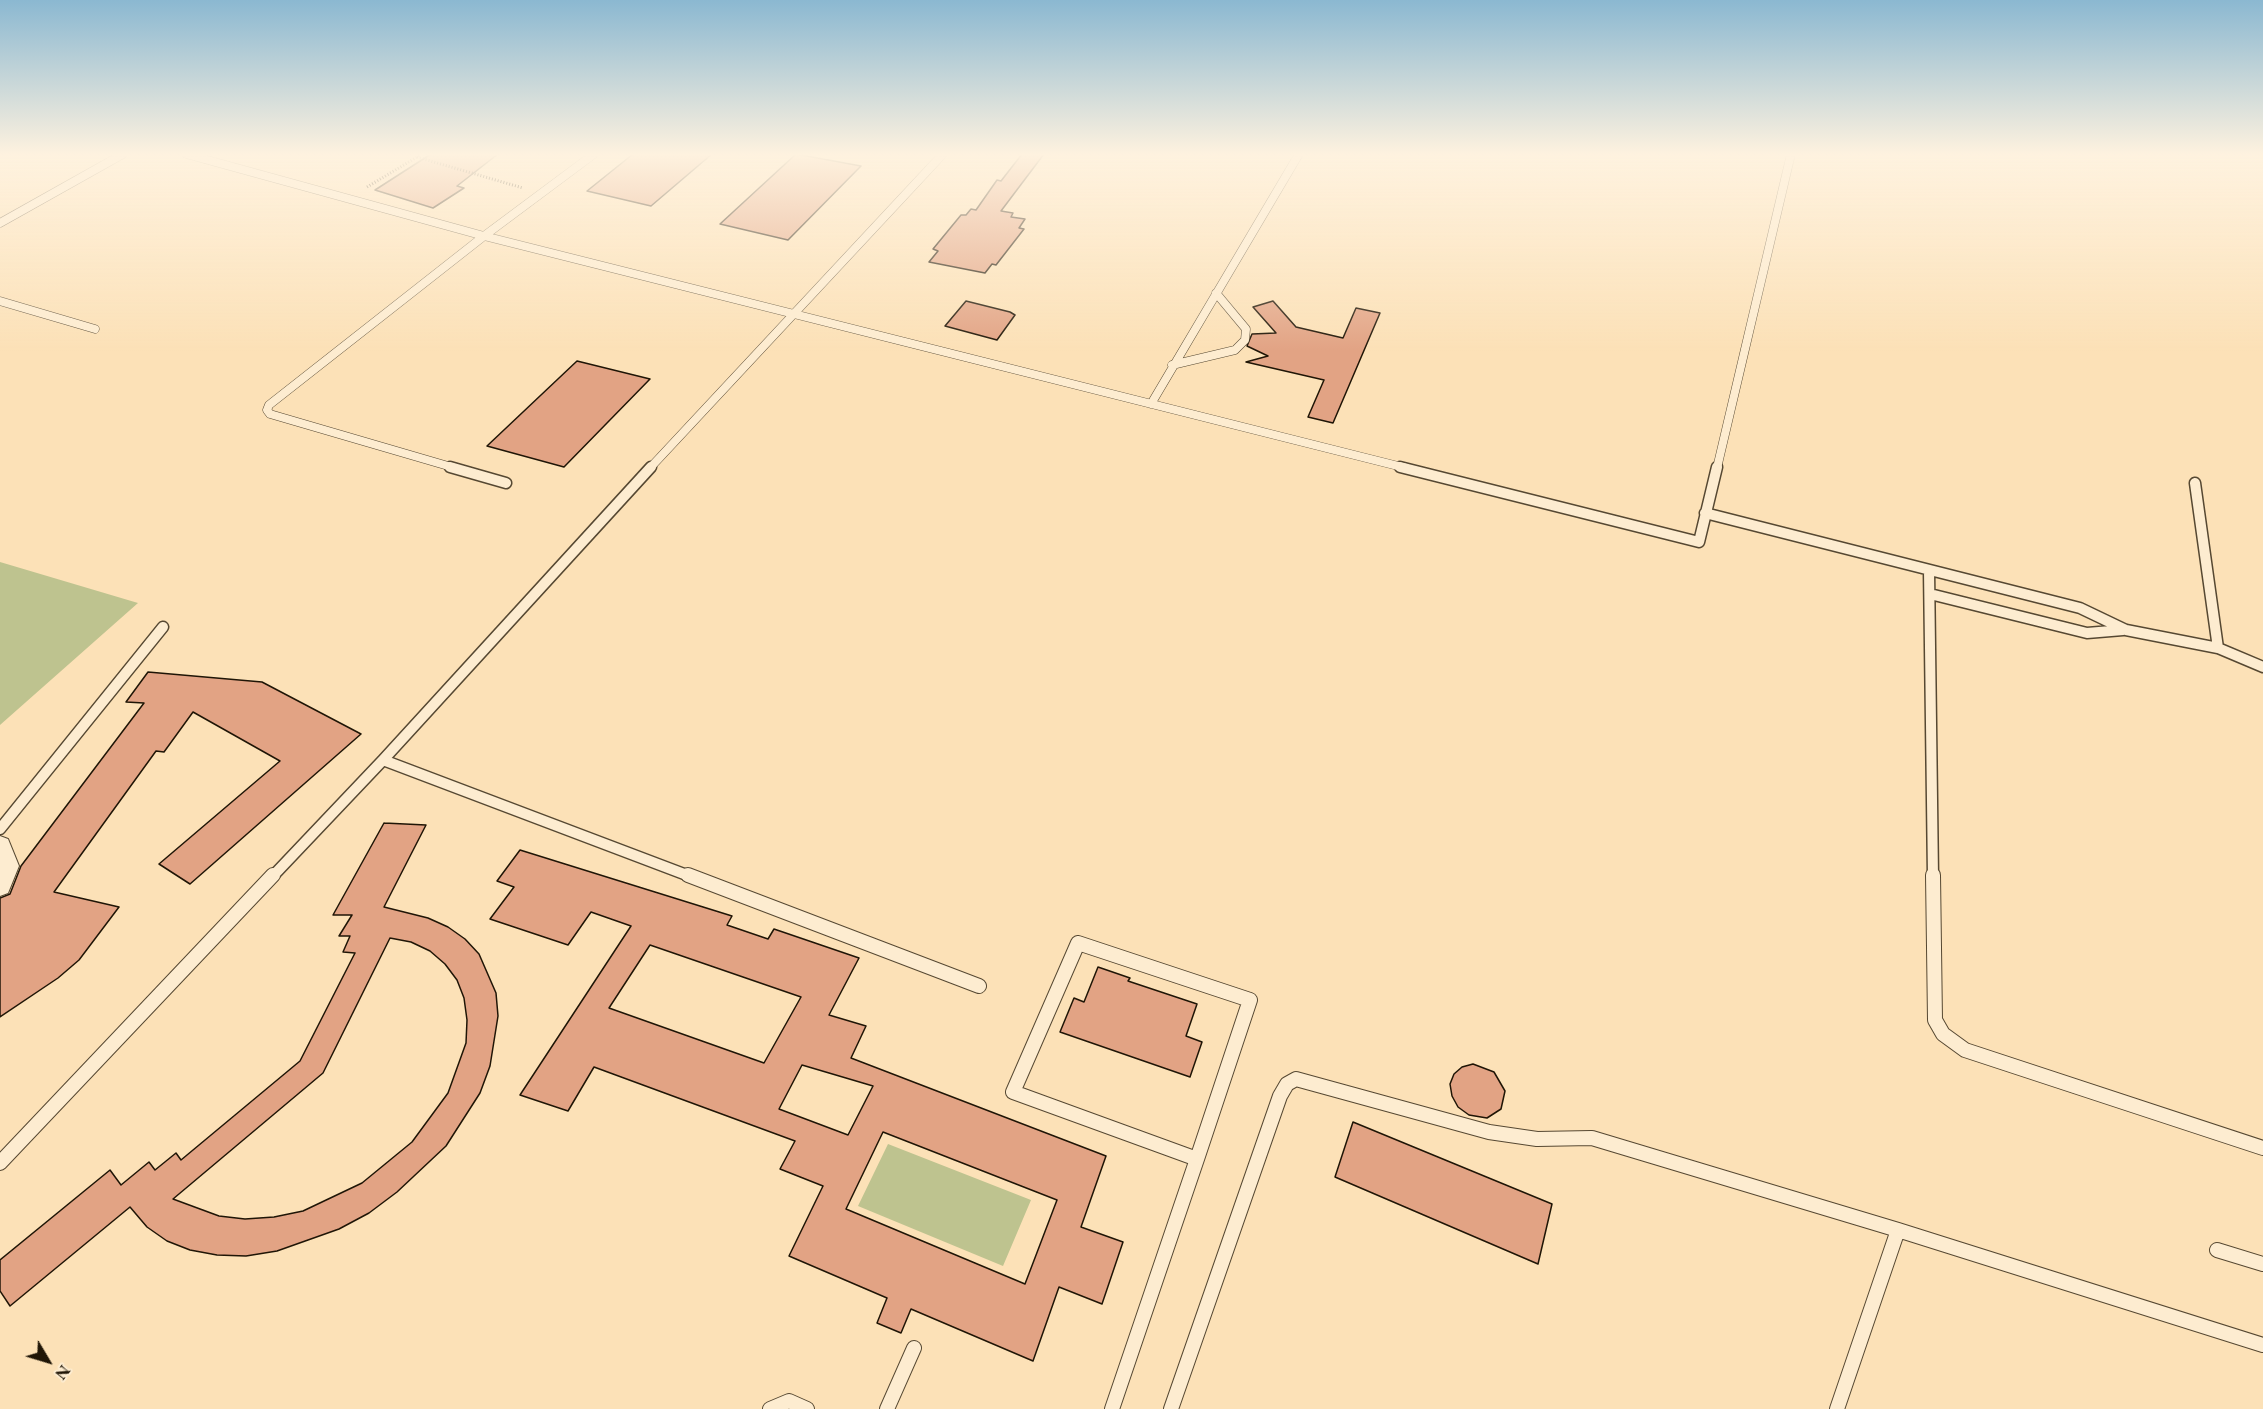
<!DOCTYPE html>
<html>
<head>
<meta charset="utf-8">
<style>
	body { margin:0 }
	#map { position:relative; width:2263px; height:1409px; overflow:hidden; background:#fce1b7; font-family:"EB Garamond",serif }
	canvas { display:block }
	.north { position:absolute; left:18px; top:1331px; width:60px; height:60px; -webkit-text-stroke:4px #fdecd0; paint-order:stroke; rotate:128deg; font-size:16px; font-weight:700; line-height:24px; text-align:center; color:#1f1506 }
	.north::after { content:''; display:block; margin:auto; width:21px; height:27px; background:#1f1506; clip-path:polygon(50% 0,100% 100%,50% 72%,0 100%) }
</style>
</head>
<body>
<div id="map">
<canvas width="2263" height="1409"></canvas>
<div class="north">N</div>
</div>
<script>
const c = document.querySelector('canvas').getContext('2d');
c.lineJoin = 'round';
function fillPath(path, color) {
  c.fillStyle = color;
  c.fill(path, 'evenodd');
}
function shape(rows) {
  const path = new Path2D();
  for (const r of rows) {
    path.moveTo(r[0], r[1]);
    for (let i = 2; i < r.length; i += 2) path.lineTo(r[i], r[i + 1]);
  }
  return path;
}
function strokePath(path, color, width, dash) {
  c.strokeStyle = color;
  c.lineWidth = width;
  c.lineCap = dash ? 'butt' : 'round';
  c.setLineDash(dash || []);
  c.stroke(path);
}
fillPath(shape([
	[0,562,138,603,0,725],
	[888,1144,1031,1200,1003,1266,858,1206]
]), '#bec38f');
const building = shape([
	[431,154,498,154,457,186,464,188,433,208,375,190,431,154],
	[633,154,712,154,651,206,587,191,633,154],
	[796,154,861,166,788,240,720,224,796,154],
	[1022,154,1044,154,1001,211,1013,213,1011,217,1025,219,1019,228,1024,229,996,265,992,264,985,273,929,262,938,251,933,249,961,215,966,215,971,209,976,210,997,180,1001,181,1022,154],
	[966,301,1010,312,1015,315,997,340,945,326,966,301],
	[1273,301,1296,327,1343,338,1356,308,1380,313,1333,423,1308,417,1324,380,1246,362,1268,356,1247,346,1252,334,1276,333,1253,307,1273,301],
	[577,361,650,379,564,467,487,446,577,361],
	[148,672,262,682,361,734,190,884,159,864,280,761,193,712,164,752,156,751,54,892,119,907,79,960,58,978,0,1017,0,898,10,894,21,866,144,703,126,702,148,672],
	[384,823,426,825,384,907,428,918,448,927,465,939,479,954,496,993,498,1016,490,1066,480,1093,446,1146,397,1192,369,1213,339,1229,277,1251,246,1256,217,1255,190,1250,167,1241,147,1227,130,1207,10,1306,0,1291,0,1260,110,1170,121,1185,149,1162,155,1170,176,1153,181,1160,300,1061,355,953,343,952,350,936,339,936,352,915,333,915,384,823],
	[390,938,411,942,430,951,445,964,457,980,464,998,467,1020,466,1043,448,1093,412,1142,362,1183,303,1211,274,1217,245,1219,219,1216,173,1199,323,1073,390,938],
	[520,850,732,916,727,925,768,939,774,929,859,958,829,1015,866,1026,851,1058,1106,1156,1081,1227,1123,1242,1102,1304,1059,1287,1033,1361,911,1309,901,1333,877,1323,887,1298,789,1256,823,1186,780,1169,795,1141,594,1067,568,1111,520,1095,631,926,591,912,568,945,490,919,514,887,497,881,520,850],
	[650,945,801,997,764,1063,609,1008,650,945],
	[802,1065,873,1086,848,1135,779,1109,802,1065],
	[883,1132,1057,1200,1025,1284,846,1209,883,1132],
	[1098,967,1130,978,1128,981,1197,1004,1186,1036,1202,1042,1190,1077,1060,1032,1074,998,1084,1002,1098,967],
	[1473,1064,1494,1072,1505,1091,1501,1109,1487,1118,1469,1115,1458,1107,1452,1096,1450,1084,1454,1074,1462,1067,1473,1064],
	[1353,1122,1552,1204,1538,1264,1335,1177,1353,1122]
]);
fillPath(building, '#e2a384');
strokePath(building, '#1f1506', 1.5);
const serviceFar2 = shape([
	[186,154,484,236,1406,468],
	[0,223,123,154],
	[0,301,95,329],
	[1172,365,1235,350,1245,340,1246,329,1216,293],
	[1151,404,1299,154],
	[455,468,270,414,267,410,269,405,484,236,594,154],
	[650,468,943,154],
	[1717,468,1791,154]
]);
const serviceFar1 = shape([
	[450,467,506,483],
	[1400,467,1699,542,1717,467],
	[2195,483,2218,648],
	[1705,513,2080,608,2126,630,2218,648,2263,667],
	[1929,570,1933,877],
	[1930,594,2087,633,2123,630],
	[383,760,692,877],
	[0,829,163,627],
	[272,877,383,760,651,467]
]);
const service = shape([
	[688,875,979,986],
	[1933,875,1935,1020,1943,1034,1965,1050,2263,1148],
	[1078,943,1250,1000,1197,1159,1013,1092,1078,943],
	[0,1163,273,875],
	[2217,1250,2263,1264],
	[770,1409,789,1401,807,1409],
	[887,1409,914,1348],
	[1112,1409,1197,1159],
	[1171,1409,1280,1096,1287,1084,1296,1079,1489,1132,1537,1139,1592,1138,1898,1230,2263,1345],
	[1837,1409,1898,1230]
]);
const minor = shape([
	[0,836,8,839,19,866,8,893,0,896,0,836]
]);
strokePath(serviceFar2, '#564832', 9);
strokePath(serviceFar1, '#564832', 13);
strokePath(service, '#564832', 16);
strokePath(minor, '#564832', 2);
strokePath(shape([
	[417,157,523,188],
	[367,187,422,154]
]), '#1f1506', 3, [1, 2]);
strokePath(serviceFar2, '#fdecd0', 8);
strokePath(serviceFar1, '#fdecd0', 10);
strokePath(service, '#fdecd0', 14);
fillPath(minor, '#fdecd0');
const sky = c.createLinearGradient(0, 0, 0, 351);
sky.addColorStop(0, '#8bb8d1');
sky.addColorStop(0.44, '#fef2df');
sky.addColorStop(1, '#fef2df00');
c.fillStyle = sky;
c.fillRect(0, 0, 2263, 351);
</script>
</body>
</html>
